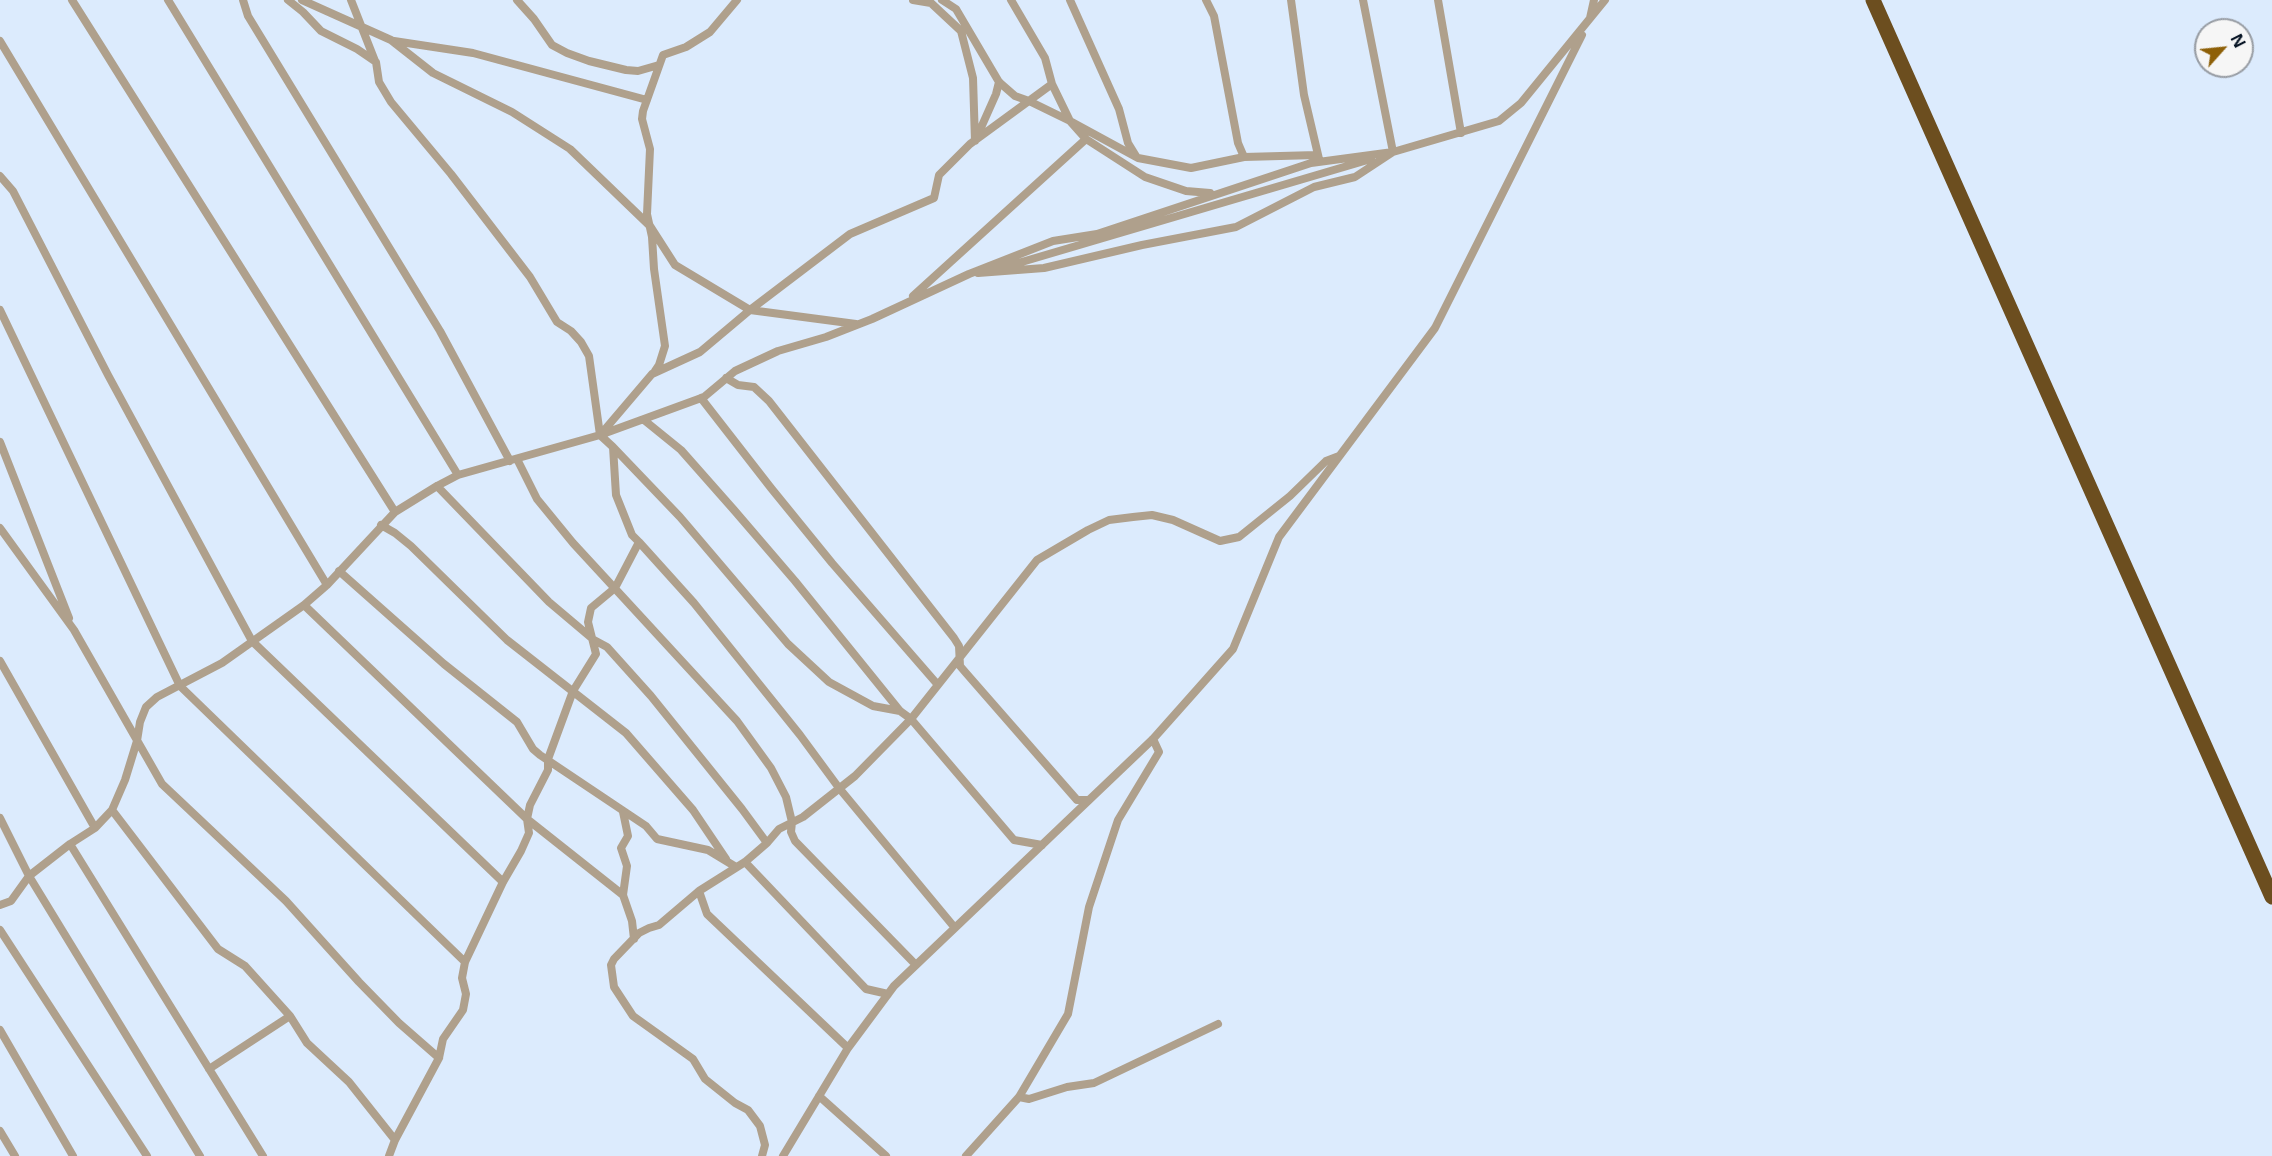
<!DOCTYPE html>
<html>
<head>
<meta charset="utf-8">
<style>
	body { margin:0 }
	#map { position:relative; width:2272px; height:1156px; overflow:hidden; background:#dcebfd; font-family:"Open Sans",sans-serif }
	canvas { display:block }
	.north { position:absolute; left:2194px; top:18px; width:60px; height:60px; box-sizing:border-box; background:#f6f6f6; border:2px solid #979ca3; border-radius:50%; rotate:63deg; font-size:16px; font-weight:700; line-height:24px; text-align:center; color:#091626 }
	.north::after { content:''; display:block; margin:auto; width:21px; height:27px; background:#8e6008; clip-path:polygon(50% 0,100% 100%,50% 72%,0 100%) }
</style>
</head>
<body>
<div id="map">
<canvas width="2272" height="1156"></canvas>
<div class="north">N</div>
</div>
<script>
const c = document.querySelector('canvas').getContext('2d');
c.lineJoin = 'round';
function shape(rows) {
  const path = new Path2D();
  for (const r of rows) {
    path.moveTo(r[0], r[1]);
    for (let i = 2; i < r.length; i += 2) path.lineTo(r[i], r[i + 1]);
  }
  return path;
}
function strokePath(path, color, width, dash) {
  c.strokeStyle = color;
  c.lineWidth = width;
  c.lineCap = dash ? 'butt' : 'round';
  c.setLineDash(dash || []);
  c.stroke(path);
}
strokePath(shape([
	[72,0,395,512],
	[168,0,458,475],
	[243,0,248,16,440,331,510,461],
	[288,0,303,12,321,31,357,49,376,62,379,82,391,102,451,174,530,277,557,322,571,331,581,342,589,356,600,435,613,447,616,495,632,535,639,542,615,588,591,608,588,622,596,654,573,691,548,759,548,770,530,805,527,819,529,833,521,851,503,882,465,962,462,978,466,994,463,1010,443,1039,439,1058,395,1140,389,1156],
	[302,0,391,40,433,73,512,112,570,149,650,226,675,265,750,310,856,324],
	[351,0,375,61],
	[517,0,534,19,552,45,567,53,589,61,626,70,638,71,659,65],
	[913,0,931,3,961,31,973,78,975,141],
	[942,0,956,9,999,82,1015,96,1029,101,1070,121,1086,139,1145,177,1186,191,1210,193],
	[1011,0,1045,58,1052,84,1070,121,1138,158,1191,168,1244,157,1317,155],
	[1070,0,1119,109,1128,143,1136,156],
	[1206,0,1214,16,1238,143,1244,157],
	[1291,0,1304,95,1319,159],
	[1438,0,1461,133],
	[1590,18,1594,0],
	[0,41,327,585],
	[394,41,473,53,647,100],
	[976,139,996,94,999,82],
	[0,176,13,191,108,375,252,641,503,882],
	[998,269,1371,159],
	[978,273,1044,268,1142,245,1236,227,1314,187,1355,177,1393,152,1363,0],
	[913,296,1086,139],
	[0,310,180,686,465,962],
	[655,371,659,365,665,346,654,269,652,237,647,214,650,149,642,119,643,111,663,55,686,47,710,32,737,0],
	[726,378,738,385,754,387,769,401,954,638,959,646,960,666,966,673,1077,800,1089,800],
	[701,398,771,488,832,563,938,685],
	[644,420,681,450,734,510,795,581,900,711,911,719,1014,840,1042,845],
	[601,434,652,374,700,352,750,310,850,234,934,198,939,175,970,144,1052,84],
	[0,442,69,618],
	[613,447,680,517,788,644,829,682,873,706,900,711],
	[517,459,537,499,573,543,737,721,771,768,786,797,792,822,791,832,795,841,916,965],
	[437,486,549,602,594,640,607,647,651,696,742,809,767,843],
	[381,525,395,533,411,546,507,640,626,733,693,810,726,859],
	[0,528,74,630,162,784,286,901,359,982,399,1023,439,1058],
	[639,542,694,603,800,735,839,788,955,928],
	[339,571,444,664,517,722,533,749,540,755,646,826,657,839,708,850,736,867],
	[304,605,527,819,623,895],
	[0,661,95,828],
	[112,810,218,949,245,966,290,1016,307,1043,349,1082,395,1140],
	[623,812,628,836,621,848,627,866,623,895,632,921,634,939],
	[0,818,29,876,200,1156],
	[70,844,263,1156],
	[745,862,866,989,888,994],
	[699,891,707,914,848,1048],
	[0,905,11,901,29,876,70,844,95,828,112,810,125,780,137,741,140,722,146,707,157,697,222,663,304,605,327,585,395,512,437,486,458,475,600,435,704,397,735,371,778,351,826,337,872,319,969,274,1053,241,1097,234,1311,163,1393,152,1499,121,1521,103,1605,0],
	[0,930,147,1156],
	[0,1030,73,1156],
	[209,1069,290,1016],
	[819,1096,886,1156],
	[1019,1097,1029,1099,1067,1087,1094,1083,1218,1024],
	[0,1131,15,1156],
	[762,1156,765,1145,760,1126,748,1110,735,1103,705,1079,693,1059,633,1016,614,987,611,965,614,959,639,933,649,928,659,925,699,891,745,862,767,843,779,829,803,817,855,776,911,719,1037,560,1088,530,1109,520,1133,517,1152,515,1173,520,1220,541,1239,537,1290,496,1326,461,1339,456],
	[783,1156,848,1048,894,986,1153,739,1233,649,1279,537,1435,328,1582,35],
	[966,1156,1019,1097,1068,1014,1089,907,1118,820,1159,752,1153,739]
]), '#afa08c', 8);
strokePath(shape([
	[1873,0,2272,897]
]), '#6c4e1f', 15);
</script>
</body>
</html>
